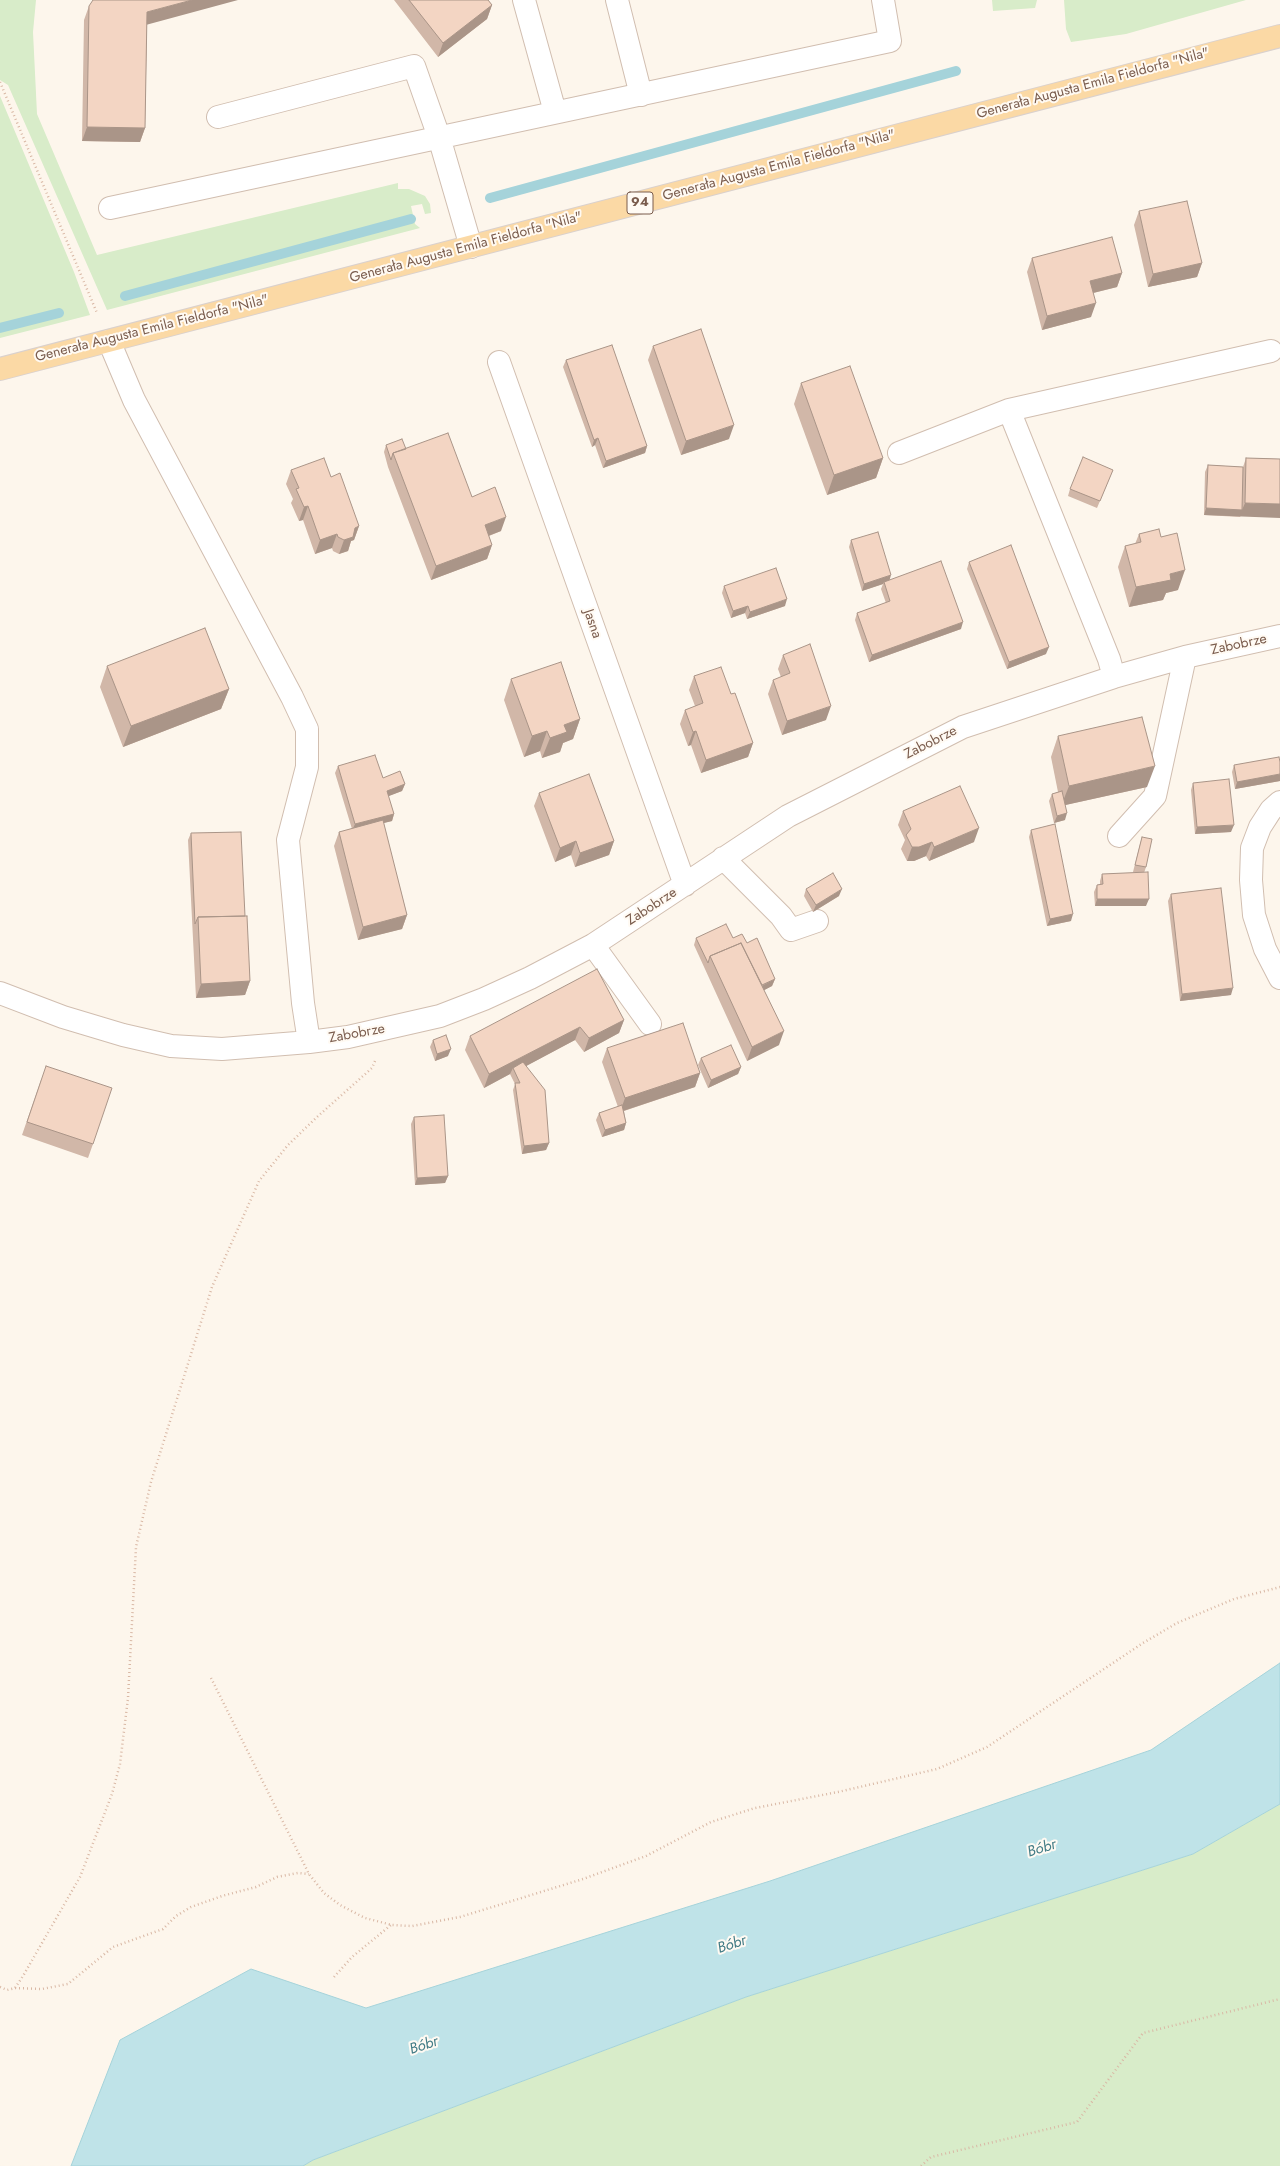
<!DOCTYPE html>
<html>
<head>
<meta charset="utf-8">
<style>
	body { margin:0 }
	canvas { display:block; background:#fdf6ec }
</style>
</head>
<body>
<canvas width="1280" height="2166"></canvas>
<script>
const c = document.querySelector('canvas').getContext('2d');
c.lineJoin = 'round';
function fillPath(path, color) {
  c.fillStyle = color;
  c.fill(path, 'evenodd');
}
function shape(rows) {
  const path = new Path2D();
  for (const r of rows) {
    path.moveTo(r[0], r[1]);
    for (let i = 2; i < r.length; i += 2) path.lineTo(r[i], r[i + 1]);
  }
  return path;
}
function strokePath(path, color, width, dash) {
  c.strokeStyle = color;
  c.lineWidth = width;
  c.lineCap = dash ? 'butt' : 'round';
  c.setLineDash(dash || []);
  c.stroke(path);
}
function write(font, color, halo, rows, align = 'center') {
  c.font = font + ' Jost,sans-serif';
  c.lineWidth = 4;
  c.setLineDash([]);
  c.textBaseline = 'middle';
  c.strokeStyle = halo;
  c.fillStyle = color;
  for (const [text, x, y, turn = 0] of rows) {
    c.save();
    c.translate(x, y);
    c.rotate((+turn || 0) * Math.PI / 180);
    c.textAlign = isNaN(turn) ? turn : align;
    if (halo) c.strokeText(text, 0, 0);
    c.fillText(text, 0, 0);
    c.restore();
  }
}
fillPath(shape([
	[0,0,36,0,33,32,37,114,97,255,398,183,398,189,409,189,425,196,430,204,431,213,425,214,422,204,411,206,415,224,420,228,107,310,8,85,0,80],
	[992,0,1037,0,1035,8,993,11],
	[1064,0,1246,0,1126,34,1071,42,1066,29],
	[0,96,74,272,90,315,0,338],
	[1280,1804,1280,2166,303,2166,313,2160,746,1997,1193,1854]
]), '#d8ecc9');
const water = shape([
	[1280,1663,1280,1804,1193,1854,746,1997,313,2160,303,2166,71,2166,120,2040,251,1969,366,2008,770,1881,1151,1750,1280,1663]
]);
fillPath(water, '#bfe3e8');
strokePath(water, '#a5d3da', 1);
strokePath(shape([
	[490,198,956,71],
	[125,296,411,219],
	[0,328,59,313]
]), '#a5d3da', 10);
const minor = shape([
	[524,0,555,112],
	[617,0,641,95],
	[218,117,414,66,439,137,471,247],
	[110,208,890,41,883,0],
	[109,341,134,400,292,697,307,729,307,767,288,840,303,1003,309,1042],
	[499,362,685,885],
	[899,453,1009,410],
	[1114,677,1109,659,1009,410,1271,351],
	[1280,802,1271,810,1260,827,1252,848,1251,880,1254,915,1265,949,1280,978],
	[1119,836,1155,796,1185,657],
	[723,858,781,916,791,930,817,921],
	[593,945,650,1024],
	[0,993,63,1017,123,1035,171,1046,222,1049,309,1042,348,1037,440,1016,484,999,530,978,593,945,788,816,963,727,1114,677,1185,657,1280,636]
]);
const major = shape([
	[0,369,1280,36]
]);
strokePath(minor, '#d1beb0', 24);
strokePath(major, '#dad1cd', 24);
strokePath(shape([
	[0,82,97,313],
	[211,1678,309,1874,324,1893,340,1905,365,1918,392,1925,412,1926,460,1917,583,1879,646,1856,711,1822,755,1808,838,1792,937,1769,987,1747,1143,1643,1177,1623,1234,1599,1280,1587],
	[334,1977,352,1957,391,1925],
	[0,1987,7,1990,15,1988,23,1976,80,1877,112,1794,120,1764,128,1698,136,1547,151,1482,212,1287,259,1181,288,1145,317,1117,372,1068,375,1061],
	[15,1988,42,1989,68,1984,113,1947,163,1929,176,1916,191,1907,222,1896,256,1887,277,1877,298,1873,309,1874],
	[921,2166,931,2157,1077,2122,1143,2033,1280,1999]
]), '#d9b8a5', 2.5, [1, 3]);
strokePath(minor, '#fff', 22);
strokePath(major, '#fbd9a5', 22);
fillPath(shape([
	[394,0,488,0,492,5,487,19,438,57],
	[89,6,147,25,145,128,140,142,82,141,84,20],
	[1139,211,1202,263,1197,277,1148,287,1134,225],
	[1032,258,1122,273,1117,287,1093,293,1091,317,1042,330,1027,272],
	[653,346,729,439,681,455,648,360],
	[566,360,647,446,645,453,603,468,595,445,592,447,563,367],
	[801,383,883,458,876,478,827,495,794,404],
	[386,445,406,449,472,497,501,531,489,536,492,545,487,559,431,580,388,467,384,452],
	[1246,458,1280,459,1240,517,1204,515,1205,472,1208,465,1243,467],
	[291,470,331,477,359,526,354,540,351,541,348,551,339,554,333,551,332,548,315,554,303,520,299,521,291,503,293,499,286,484],
	[1113,470,1097,508,1068,496,1070,489],
	[1139,534,1161,537,1178,590,1166,593,1163,600,1129,607,1118,567,1125,546,1135,544],
	[851,540,890,580,961,629,869,662,855,620,857,613,886,603,881,589,883,584,862,591,849,547],
	[969,562,1046,654,1007,669,967,569],
	[724,586,785,606,747,619,745,613,731,618,722,593],
	[783,655,826,720,782,735,768,694,773,680,781,677,778,669],
	[107,666,229,689,221,709,123,747,100,687],
	[694,676,731,694,753,743,748,757,701,773,691,745,688,746,680,724,685,710,695,706,689,690],
	[511,679,580,719,573,739,563,743,560,752,542,758,540,751,524,757,504,700],
	[1058,736,1147,787,1065,805,1065,820,1054,823,1049,801,1052,794,1058,792,1051,757],
	[1234,765,1280,781,1235,789,1232,772],
	[338,766,405,784,402,791,388,796,394,814,392,821,383,823,407,915,402,929,358,940,334,846,339,832,352,829,335,773],
	[1193,783,1231,832,1195,834,1191,790],
	[539,793,614,841,609,855,575,867,571,855,555,862,534,806],
	[903,811,974,842,929,861,926,856,914,861,907,861,901,849,905,840,898,825],
	[1031,830,1071,921,1047,926,1029,837],
	[191,833,245,916,250,981,245,995,196,998,188,840],
	[1142,837,1146,867,1144,873,1146,906,1095,906,1094,892,1097,885,1100,884,1100,881,1102,874,1136,873,1133,872,1140,844],
	[806,889,839,896,813,912,804,896],
	[1171,894,1231,995,1180,1001,1168,901],
	[696,938,733,938,747,943,775,979,772,986,764,990,779,1045,747,1061,694,945],
	[624,1020,619,1033,584,1052,575,1040,526,1066,549,1143,546,1150,522,1154,513,1090,515,1084,510,1074,484,1088,465,1050,470,1036],
	[433,1040,448,1056,435,1061,430,1047],
	[607,1048,700,1073,695,1087,624,1111,626,1123,624,1130,602,1137,596,1120,599,1113,618,1107,602,1062],
	[701,1058,741,1067,738,1074,708,1088,698,1065],
	[41,1080,93,1144,88,1158,22,1135],
	[414,1117,448,1176,445,1183,415,1185,411,1124]
]), '#d1b7a8');
fillPath(shape([
	[192,0,238,0,142,26,147,12],
	[492,5,487,19,438,57,443,43],
	[87,127,145,128,140,142,82,141],
	[1202,263,1197,277,1148,287,1153,274],
	[1122,273,1117,287,1085,295,1090,281],
	[1096,303,1091,317,1042,330,1047,316],
	[734,425,729,439,681,455,686,441],
	[598,438,595,445,592,447,594,440],
	[647,446,645,453,603,468,606,461],
	[883,458,876,478,827,495,834,475],
	[1245,503,1280,504,1280,518,1204,515,1206,508,1242,510],
	[308,506,303,520,299,521,304,507],
	[506,517,501,531,480,539,485,525],
	[359,526,354,540,351,541,348,551,339,554,344,540,355,528],
	[337,534,332,548,315,554,320,540],
	[492,545,487,559,431,580,436,566],
	[1185,570,1178,590,1166,593,1163,600,1129,607,1136,587,1170,574],
	[891,575,889,582,884,582,883,584,862,591,864,584],
	[787,599,785,606,747,619,750,612],
	[748,606,745,613,731,618,733,611],
	[963,622,961,629,869,662,872,655],
	[1049,647,1046,654,1007,669,1009,662],
	[229,689,221,709,123,747,131,726],
	[831,706,826,720,782,735,787,721],
	[580,719,573,739,563,743,560,752,542,758,550,738,564,725],
	[547,731,540,751,524,757,532,736],
	[696,731,691,745,688,746,693,732],
	[753,743,748,757,701,773,706,760],
	[1155,766,1147,787,1061,806,1069,786],
	[1280,774,1280,781,1235,789,1237,782],
	[405,784,402,791,384,798,387,791],
	[1067,813,1065,820,1054,823,1057,816],
	[394,814,392,821,352,831,355,824],
	[1234,825,1231,832,1195,834,1197,827],
	[979,828,974,842,929,861,934,847],
	[576,841,571,855,555,862,560,848],
	[614,841,609,855,575,867,580,853],
	[932,842,926,856,914,861,907,861,912,847],
	[842,889,839,896,813,912,816,905],
	[1097,899,1149,899,1146,906,1095,906],
	[1073,914,1071,921,1047,926,1050,919],
	[407,915,402,929,358,940,363,927],
	[775,979,772,986,755,995,758,988],
	[250,981,245,995,196,998,201,984],
	[1233,988,1231,995,1180,1001,1182,994],
	[624,1020,619,1033,584,1052,589,1038],
	[580,1027,575,1040,515,1072,513,1068,510,1074,484,1088,489,1074],
	[784,1031,779,1045,747,1061,752,1047],
	[451,1049,448,1056,435,1061,437,1054],
	[741,1067,738,1074,708,1088,711,1080],
	[700,1073,695,1087,620,1112,625,1098],
	[626,1123,624,1130,602,1137,605,1130],
	[549,1143,546,1150,522,1154,524,1146],
	[448,1176,445,1183,415,1185,417,1178]
]), '#aa9588');
const building = shape([
	[93,0,192,0,147,12,145,128,87,127,89,6,93,0],
	[409,0,488,0,492,5,443,43,409,0],
	[1187,201,1202,263,1153,274,1139,211,1187,201],
	[1112,237,1122,273,1090,281,1096,303,1047,316,1032,258,1112,237],
	[701,329,734,425,686,441,653,346,701,329],
	[612,345,647,446,606,461,598,438,594,440,566,360,612,345],
	[850,366,883,458,834,475,801,383,850,366],
	[448,433,472,497,495,487,506,517,485,525,492,545,436,566,393,453,448,433],
	[402,439,406,449,393,453,391,460,386,445,402,439],
	[1083,457,1113,470,1100,501,1070,489,1083,457],
	[324,458,331,477,340,473,359,526,355,528,353,537,344,540,338,537,337,534,320,540,308,506,304,507,296,489,299,488,291,470,324,458],
	[1246,458,1280,459,1280,504,1245,503,1246,458],
	[1208,465,1243,467,1242,510,1206,508,1208,465],
	[1159,529,1161,537,1177,533,1185,570,1170,574,1171,580,1136,587,1125,546,1141,542,1139,534,1159,529],
	[878,532,891,575,864,584,851,540,878,532],
	[1011,545,1049,647,1009,662,969,562,1011,545],
	[941,561,963,622,872,655,857,613,890,601,884,582,941,561],
	[776,568,787,599,750,612,748,606,733,611,724,586,776,568],
	[205,628,229,689,131,726,107,666,205,628],
	[810,644,831,706,787,721,773,680,790,673,783,655,810,644],
	[561,662,580,719,564,725,567,732,550,738,547,731,532,736,511,679,561,662],
	[721,667,731,694,735,693,753,743,706,760,696,731,693,732,685,710,703,703,694,676,721,667],
	[1142,717,1155,766,1069,786,1058,736,1142,717],
	[375,755,383,778,400,771,405,784,387,791,394,814,355,824,338,766,375,755],
	[1279,757,1280,762,1280,774,1237,782,1234,765,1279,757],
	[589,774,614,841,580,853,576,841,560,848,539,793,589,774],
	[1229,779,1234,825,1197,827,1193,783,1229,779],
	[960,786,979,828,934,847,932,842,919,847,912,847,906,835,911,829,903,811,960,786],
	[1062,791,1067,813,1057,816,1052,794,1062,791],
	[383,820,407,915,363,927,339,832,383,820],
	[1055,824,1073,914,1050,919,1031,830,1055,824],
	[241,832,245,916,198,917,195,924,191,833,241,832],
	[1142,837,1152,839,1146,867,1135,865,1142,837],
	[1148,872,1149,899,1097,899,1097,885,1103,884,1102,874,1148,872],
	[833,873,842,889,816,905,806,889,833,873],
	[1221,888,1233,988,1182,994,1171,894,1221,888],
	[247,916,250,981,201,984,198,917,247,916],
	[726,924,733,938,742,934,747,943,757,938,775,979,762,985,741,943,710,956,708,963,696,938,726,924],
	[741,943,784,1031,752,1047,710,956,741,943],
	[597,969,624,1020,589,1038,580,1027,489,1074,470,1036,597,969],
	[683,1023,700,1073,625,1098,607,1048,683,1023],
	[446,1035,451,1049,437,1054,433,1040,446,1035],
	[731,1045,741,1067,711,1080,701,1058,731,1045],
	[523,1062,545,1090,549,1143,524,1146,515,1083,520,1083,513,1068,523,1062],
	[46,1066,112,1088,93,1144,27,1122,46,1066],
	[622,1105,626,1123,605,1130,599,1113,622,1105],
	[444,1115,448,1176,417,1178,414,1117,444,1115]
]);
fillPath(building, '#f3d5c3');
strokePath(building, '#aa9588', 1);
for (const [x, y, w] of [
	[640,203,26]
]) {
  const box = new Path2D();
  box.roundRect(x - w / 2, y - 11, w, 22, 3);
  c.fillStyle = '#fffaf3';
  c.fill(box);
  strokePath(box, '#7a5c4d', 1);
}
write('bold 13px', '#7a5c4d', null, [
	["94",640,203]
]);
write('14px', '#7a5c4d', '#fffaf3', [
	["Generała Augusta Emila Fieldorfa \"Nila\"",1093,84,-15],
	["Generała Augusta Emila Fieldorfa \"Nila\"",779,166,-15],
	["Generała Augusta Emila Fieldorfa \"Nila\"",466,248,-15],
	["Generała Augusta Emila Fieldorfa \"Nila\"",152,329,-14],
	["Jasna",592,624,71],
	["Zabobrze",1239,645,-12],
	["Zabobrze",931,743,-27],
	["Zabobrze",652,907,-33],
	["Zabobrze",357,1034,-10]
]);
write('italic 15px', '#437c86', '#fffaf3', [
	["Bóbr",1042,1849,-17],
	["Bóbr",732,1945,-18],
	["Bóbr",424,2046,-18]
]);
</script>
</body>
</html>
